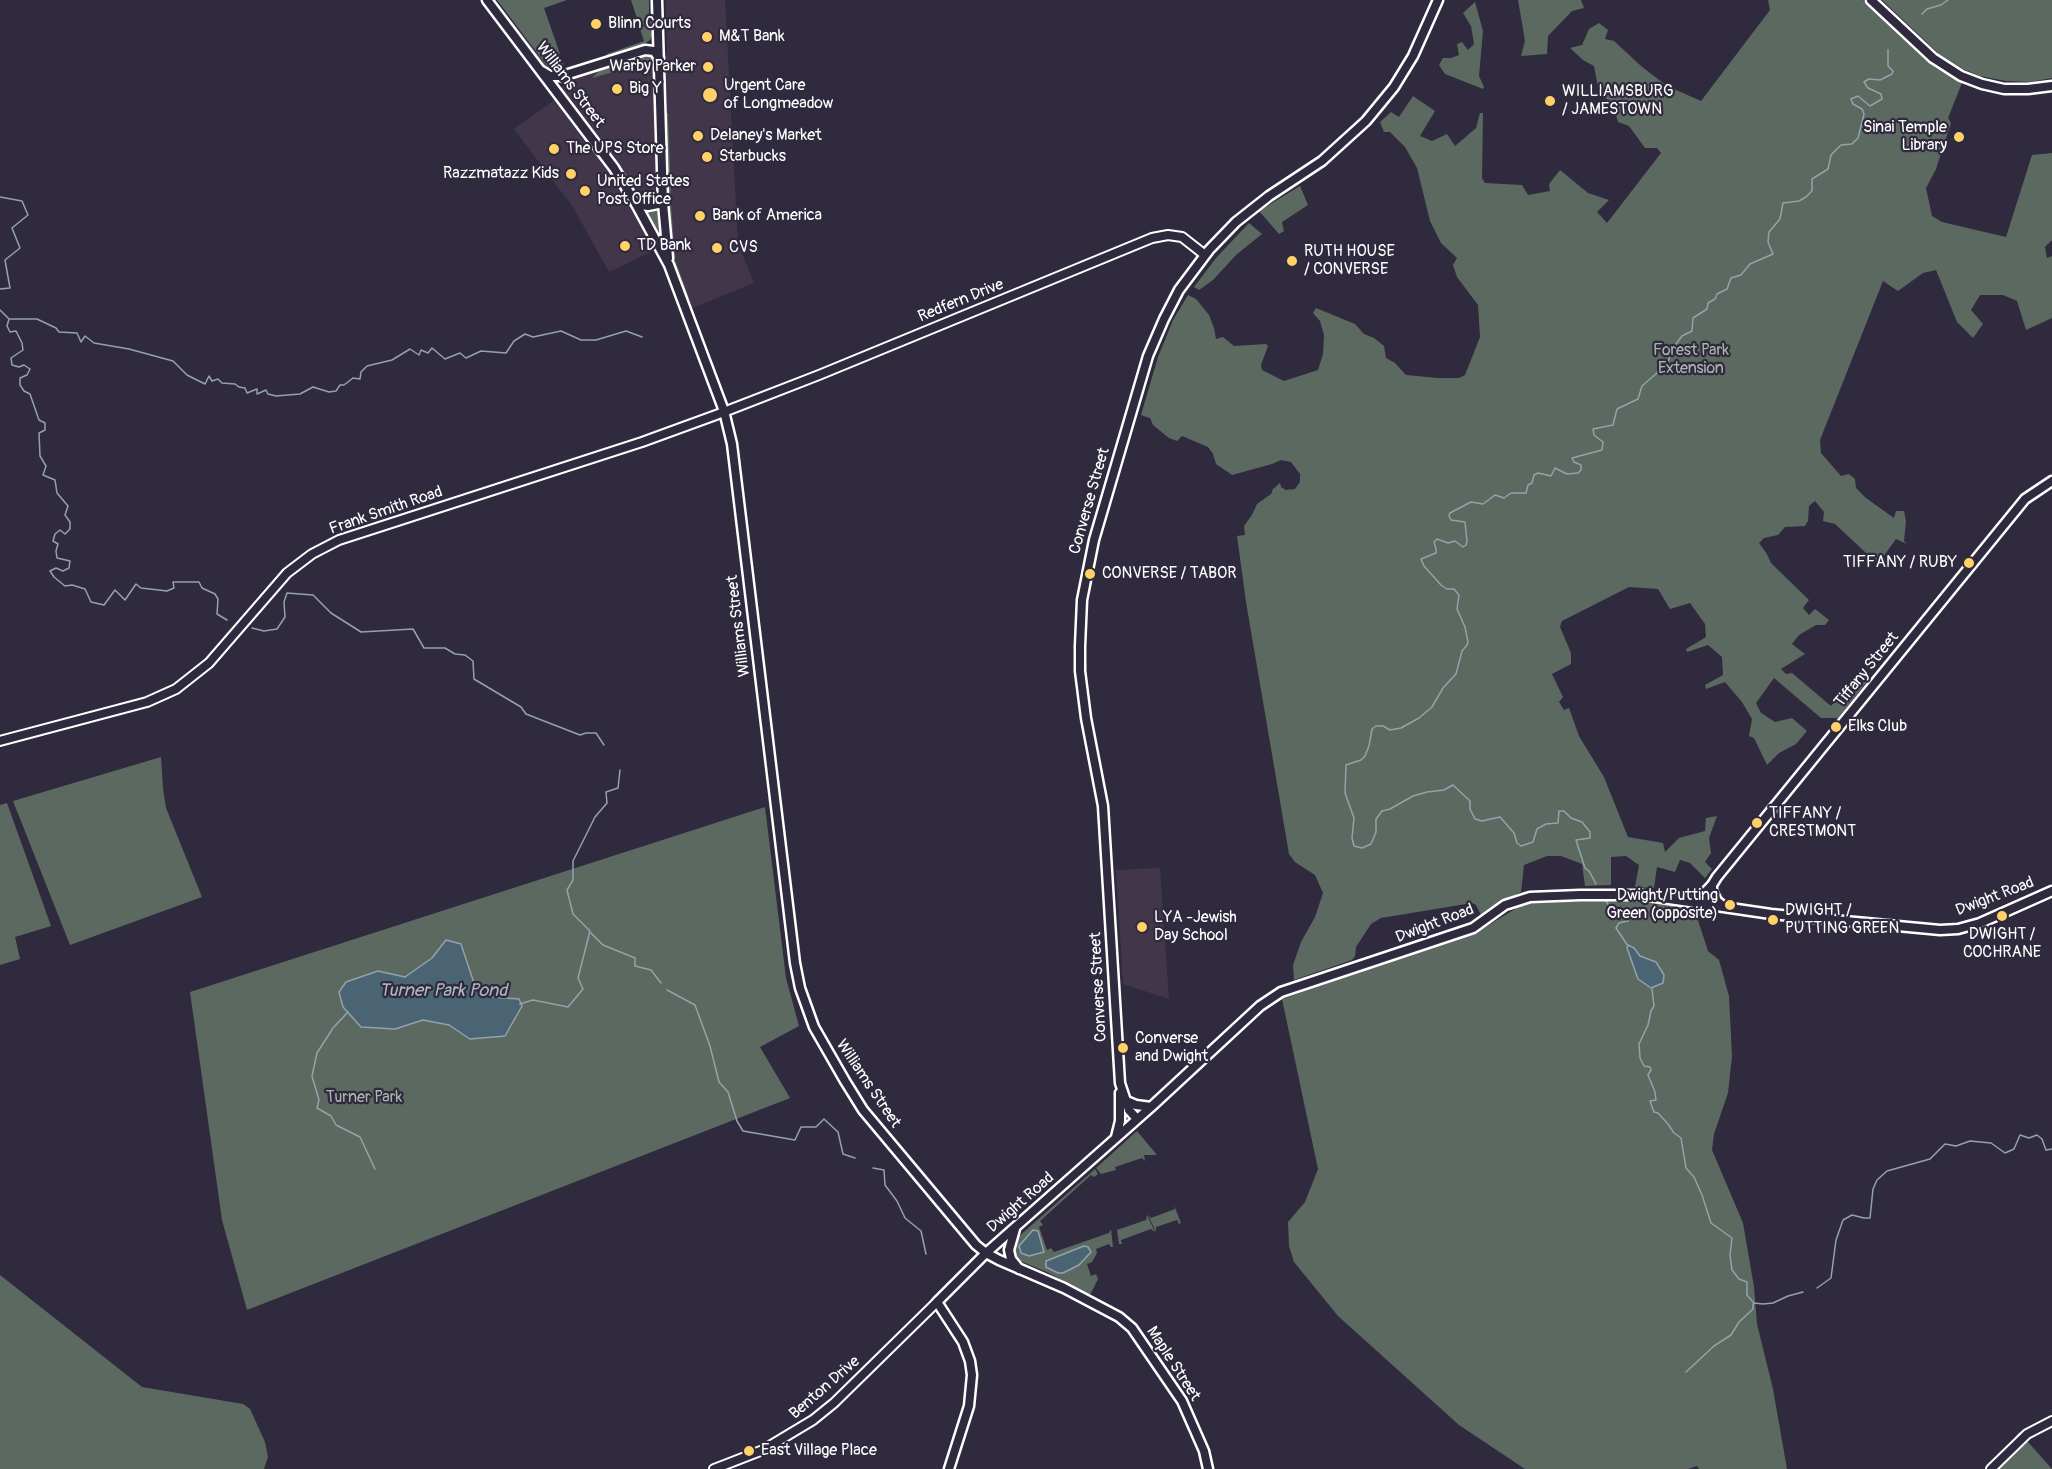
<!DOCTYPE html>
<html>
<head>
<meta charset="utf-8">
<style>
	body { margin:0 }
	canvas { display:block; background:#2f2a3d }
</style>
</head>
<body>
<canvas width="2052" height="1469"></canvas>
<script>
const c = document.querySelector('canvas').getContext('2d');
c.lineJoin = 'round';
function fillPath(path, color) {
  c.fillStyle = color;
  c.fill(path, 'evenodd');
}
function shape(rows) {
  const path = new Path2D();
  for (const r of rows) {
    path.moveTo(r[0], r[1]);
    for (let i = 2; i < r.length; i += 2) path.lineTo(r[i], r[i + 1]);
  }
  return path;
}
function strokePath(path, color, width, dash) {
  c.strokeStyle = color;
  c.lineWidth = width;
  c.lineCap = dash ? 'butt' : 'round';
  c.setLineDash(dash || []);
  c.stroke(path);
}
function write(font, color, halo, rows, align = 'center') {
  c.font = font + ' Pangolin,sans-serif';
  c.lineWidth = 4.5;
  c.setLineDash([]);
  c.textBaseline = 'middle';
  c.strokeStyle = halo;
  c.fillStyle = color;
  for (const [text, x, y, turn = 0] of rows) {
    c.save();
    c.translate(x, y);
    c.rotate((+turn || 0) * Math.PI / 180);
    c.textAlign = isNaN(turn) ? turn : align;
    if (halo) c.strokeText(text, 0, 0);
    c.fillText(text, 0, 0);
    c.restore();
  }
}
fillPath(shape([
	[666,0,725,0,738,244,754,283,690,309,669,247,657,249,609,272,573,207,514,129,552,102,566,81,644,54,667,53],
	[1160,868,1169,999,1123,984,1116,870]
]), '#42374a');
fillPath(shape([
	[492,0,495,0,551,72,544,68],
	[497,0,567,0,544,8,560,54,556,56,559,57,559,63,563,63,564,65,551,71],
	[631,0,649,0,649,20,640,28],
	[1518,0,1581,0,1584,8,1572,11,1548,36,1547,54,1521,56,1525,41],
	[1768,0,1863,0,1936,68,1962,83,1948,118,1951,123,1936,169,1926,188,1932,216,1942,222,2006,237,2032,155,2052,153,2052,240,2045,247,2047,258,2052,256,2052,318,2026,330,2017,301,2003,295,1980,295,1971,310,1983,324,1973,338,1957,322,1936,270,1923,273,1898,291,1883,281,1820,440,1821,453,1841,476,1849,474,1855,479,1856,488,1866,498,1894,518,1896,511,1904,511,1906,521,1904,541,1907,544,1896,539,1878,564,1835,524,1823,521,1824,512,1815,501,1809,506,1808,521,1805,526,1785,527,1778,535,1764,538,1759,543,1767,554,1771,563,1809,600,1803,608,1809,615,1815,609,1829,620,1825,625,1816,625,1799,635,1792,644,1805,654,1781,669,1786,674,1792,673,1831,706,1860,672,1869,679,1838,718,1821,718,1774,678,1756,703,1761,713,1775,722,1792,718,1807,731,1796,744,1779,753,1767,765,1754,738,1749,736,1752,719,1742,702,1725,682,1706,689,1705,685,1723,675,1722,657,1708,645,1687,652,1686,649,1706,637,1705,624,1690,603,1670,609,1658,589,1629,587,1562,621,1560,627,1571,653,1571,664,1552,674,1563,697,1559,702,1564,710,1569,708,1579,736,1604,777,1628,837,1663,843,1665,852,1679,838,1705,831,1706,818,1717,816,1709,838,1711,853,1705,862,1712,869,1705,878,1690,863,1680,860,1675,872,1657,867,1654,888,1635,887,1639,865,1626,856,1611,857,1611,885,1585,886,1582,864,1561,856,1547,856,1524,865,1521,892,1501,902,1485,915,1481,915,1476,905,1472,903,1381,918,1371,924,1356,947,1355,956,1352,960,1294,980,1293,965,1301,942,1315,917,1323,893,1315,875,1295,862,1289,854,1246,602,1237,536,1245,535,1244,526,1252,515,1257,504,1271,494,1273,489,1280,483,1281,487,1286,490,1295,489,1300,482,1300,474,1291,462,1281,460,1272,464,1232,475,1216,464,1213,454,1208,447,1182,436,1177,441,1169,438,1153,425,1150,418,1141,415,1158,357,1173,320,1188,295,1196,299,1209,315,1214,328,1216,339,1223,337,1234,346,1266,344,1268,346,1261,365,1262,370,1284,381,1318,370,1323,354,1324,335,1320,321,1313,313,1316,308,1355,324,1364,334,1374,338,1384,346,1386,358,1395,363,1406,375,1438,378,1459,378,1465,375,1480,337,1478,305,1457,277,1453,265,1457,258,1441,243,1430,221,1417,168,1405,147,1390,132,1384,132,1380,122,1391,112,1399,117,1413,96,1435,111,1420,136,1432,141,1447,134,1455,146,1476,128,1480,113,1483,113,1482,178,1485,183,1522,185,1528,195,1550,191,1549,184,1560,170,1588,193,1609,200,1597,212,1607,223,1661,153,1657,148,1645,148,1629,126,1618,122,1613,105,1599,92,1594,66,1583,60,1570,48,1582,45,1589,29,1599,23,1608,30,1605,39,1614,41,1641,66,1667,86,1701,101,1770,10],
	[1882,0,2052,0,2052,78,2030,82,2006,81,1980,76,1963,69,1940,55],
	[650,1,654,1,655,31,650,40,643,45,607,56,607,54,644,41,640,29,650,21],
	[1475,2,1483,31,1479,76,1484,87,1483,89,1445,74,1439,65,1443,58,1451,58,1459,55,1457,44,1462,42,1468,50,1474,44,1471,26,1463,13],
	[644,54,652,55,655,60,592,78,601,69],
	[664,113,668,113,671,194,667,188],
	[1300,186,1308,205,1282,222,1284,231,1279,234,1259,211],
	[669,204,671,204,675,260,689,298,687,300,670,255,667,208],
	[660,206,661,237,662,244,643,210],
	[1249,223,1262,234,1236,255,1213,280,1199,290,1194,287,1216,258],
	[161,757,163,788,166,808,202,897,70,945,13,801],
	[7,803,51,926,15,937,20,959,0,965,0,805],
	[765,807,786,978,799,1026,760,1047,790,1098,247,1310,222,1220,190,992],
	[1608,899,1659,900,1691,907,1694,908,1708,951,1719,960,1729,996,1732,1056,1728,1093,1714,1134,1712,1150,1743,1223,1754,1287,1757,1324,1773,1389,1787,1469,1699,1469,1697,1466,1688,1469,1525,1469,1459,1425,1338,1316,1294,1262,1289,1246,1288,1222,1305,1202,1318,1169,1282,999,1479,931,1525,903,1550,900],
	[1137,1131,1157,1155,1144,1155,1145,1161,1142,1158,1115,1167,1116,1170,1101,1174,1096,1168],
	[1095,1169,1098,1174,1094,1177,1091,1175,1040,1221,1043,1225,1039,1227,1047,1250,1051,1248,1054,1252,1109,1233,1111,1229,1113,1247,1111,1247,1109,1244,1096,1249,1097,1253,1092,1262,1087,1264,1091,1276,1096,1274,1098,1279,1090,1295,1047,1272,1020,1261,1013,1251,1014,1242,1017,1238],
	[1174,1205,1181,1223,1179,1224,1177,1220,1156,1227,1156,1232,1148,1215,1151,1218,1175,1209],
	[1147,1215,1155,1232,1151,1229,1121,1240,1122,1244,1119,1244,1117,1230,1146,1220],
	[0,1275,142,1387,243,1404,250,1409,265,1442,268,1457,264,1469,0,1469],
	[2019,1432,2052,1469,1988,1469,1999,1459]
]), '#5b6960');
const water = shape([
	[446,940,461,944,474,983,483,992,492,997,519,999,522,1006,505,1036,470,1039,449,1025,423,1020,395,1029,361,1027,343,1007,339,992,346,982,378,971,405,977,432,958,446,940],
	[1628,945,1634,948,1640,956,1656,962,1664,975,1663,983,1651,988,1638,979,1627,948,1628,945],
	[1033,1230,1038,1231,1044,1252,1029,1256,1021,1253,1019,1246,1033,1230],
	[1084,1246,1088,1247,1091,1252,1079,1265,1063,1273,1058,1273,1046,1267,1046,1261,1084,1246]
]);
fillPath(water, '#4b6474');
strokePath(water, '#93a2ac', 1.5);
strokePath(shape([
	[1922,14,1927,9,1941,5,1948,0],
	[0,197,22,201,28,215,12,228,20,248,5,260,10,288,0,289],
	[0,310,9,319,7,326,10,332,16,331,22,343,23,350,11,358,12,365,19,367,24,365,30,369,27,375,20,378,20,385,24,391,30,394,39,420,45,423,45,430,39,433,40,456,46,466,43,475,55,480,57,493,68,506,65,515,70,522,70,529,65,534,60,530,55,534,53,541,58,544,56,551,57,558,70,561,69,568,63,571,56,568,50,571,54,577,65,586,72,585,85,589,91,602,104,605,115,590,125,600,136,584,141,588,167,591,174,588,173,582,199,582,202,588,215,594,218,599,217,614,227,620],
	[9,319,37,319,56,328,59,332,77,333,81,342,85,336,94,343,129,349,173,361,187,375,205,384,209,376,212,381,218,379,222,383,235,384,239,387,245,388,247,393,257,389,257,394,266,390,268,394,276,396,300,394,313,387,329,392,336,391,340,385,344,385,353,378,360,379,361,372,367,366,392,360,410,349,419,355,421,350,428,353,432,348,445,359,460,353,466,358,481,351,506,353,514,341,525,334,533,337,561,331,581,340,596,340,626,331,642,337],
	[252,628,264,631,277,629,285,617,284,602,287,593,313,595,331,613,361,632,413,629,424,648,445,648,455,654,465,655,473,661,474,679,521,707,526,714,580,735,586,733,596,733,604,745],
	[1596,884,1589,871,1585,868,1576,840,1590,838,1590,832,1582,822,1571,818,1564,811,1559,811,1558,823,1546,824,1537,829,1533,842,1521,846,1517,843,1514,833,1500,817,1482,821,1475,819,1470,809,1470,801,1453,785,1444,790,1427,792,1413,796,1390,809,1382,811,1376,819,1376,832,1371,844,1362,848,1354,846,1352,838,1354,818,1345,793,1346,765,1361,760,1365,756,1369,746,1372,729,1376,726,1383,726,1390,730,1401,728,1419,718,1432,707,1443,688,1456,674,1462,651,1467,645,1468,642,1465,627,1457,609,1459,595,1454,589,1447,589,1441,585,1424,566,1421,559,1436,553,1436,549,1434,542,1437,539,1448,543,1455,541,1463,547,1466,545,1467,541,1465,522,1451,520,1449,516,1450,513,1471,502,1483,504,1495,495,1504,498,1511,493,1526,493,1528,485,1532,483,1534,475,1538,473,1551,476,1555,468,1567,474,1578,473,1581,470,1581,465,1574,462,1572,458,1602,450,1603,442,1594,435,1593,429,1613,425,1617,409,1638,399,1642,386,1657,373,1659,365,1669,360,1670,352,1682,336,1692,331,1693,318,1707,309,1708,303,1715,299,1717,294,1727,289,1731,278,1741,275,1750,264,1773,254,1768,242,1769,232,1780,219,1783,203,1799,201,1806,197,1812,191,1812,179,1828,169,1831,155,1841,145,1852,144,1858,138,1864,114,1862,109,1853,104,1851,99,1858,96,1870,106,1882,99,1881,94,1868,88,1864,82,1869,79,1880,80,1892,74,1893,71,1888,66,1888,50],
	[1601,899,1606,901,1613,912,1629,915,1628,921,1619,923,1616,928,1628,946],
	[591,933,603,945,635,958,635,966,651,970,661,983],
	[1652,989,1654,1006,1651,1011,1648,1025,1639,1044,1640,1058,1644,1066,1650,1067,1651,1070,1648,1075,1655,1092,1656,1100,1650,1101,1654,1112,1658,1113,1668,1124,1674,1133,1681,1138,1686,1168,1694,1177,1702,1195,1711,1223,1732,1238,1730,1255,1732,1270,1739,1279,1747,1282,1747,1295,1754,1303,1763,1304,1773,1303,1788,1296,1803,1292],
	[667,990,695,1005,710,1046,719,1082,728,1092,737,1121,743,1131,795,1140,801,1127,816,1127,824,1119,838,1132,843,1154,855,1158],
	[520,1004,533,1000,568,1007,583,989,578,978,590,931,573,914,567,890,573,880,573,861,595,817,607,803,606,792,618,788,620,770],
	[348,1012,333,1028,317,1053,312,1076,319,1100,317,1108,331,1116,336,1125,360,1137,375,1169],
	[873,1168,884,1170,885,1185,897,1201,905,1218,921,1231,926,1254],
	[1817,1288,1831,1278,1836,1240,1843,1220,1852,1215,1864,1218,1870,1218,1873,1189,1877,1180,1887,1171,1930,1159,1945,1144,1956,1146,1970,1141,1991,1143,2005,1153,2014,1149,2020,1135,2029,1138,2037,1135,2042,1139,2046,1150,2052,1149],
	[1686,1372,1714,1346,1731,1335,1739,1322,1753,1309,1753,1304]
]), '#93a2ac', 1.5);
const tertiary = shape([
	[0,741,147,702,176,689,209,663,287,573,312,554,339,540,642,442,716,415,819,375,1152,238,1168,235,1182,237,1205,255],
	[714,1469,763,1450,813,1420,834,1403,937,1302],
	[1991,1469,2027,1434,2052,1421]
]);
const secondary = shape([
	[487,0,614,168,636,204,669,265,724,411,732,444,795,963,800,988,814,1027,845,1081,863,1110,976,1245,986,1253,999,1260,1064,1288,1119,1317,1132,1328,1182,1401,1204,1451,1208,1469],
	[657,0,663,203,668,258],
	[1871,0,1933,58,1961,76,1982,84,2004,89,2028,89,2052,86],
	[540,70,550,76,562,76,645,50,654,51,659,58],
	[636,204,648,206,663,203],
	[1695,903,1712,885],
	[1723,906,1717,901,1712,891,1712,885,1717,877,2025,499,2052,481],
	[1124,1100,1136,1105,1151,1107],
	[1137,1119,1129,1110,1120,1083,1103,806,1086,718,1080,671,1080,646,1082,600,1094,540,1148,356,1164,319,1179,290,1209,250,1236,222,1269,196,1322,161,1366,121,1394,87,1413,56,1438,0],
	[1116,1137,1120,1121,1120,1093],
	[1015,1229,1009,1250,1011,1259,1019,1269],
	[949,1469,969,1406,972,1375,970,1361,963,1342,937,1302,986,1253,1151,1107,1260,1006,1281,992,1473,928,1505,905,1530,897,1580,895,1642,895,1771,914,1940,930,1958,929,1980,923,2052,891]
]);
strokePath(tertiary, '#fff', 12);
strokePath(secondary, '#fff', 13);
strokePath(tertiary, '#2f2a3d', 8);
strokePath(secondary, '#2f2a3d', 8);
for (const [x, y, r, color] of [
	[596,24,6,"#ffd166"],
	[707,37,6,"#ffd166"],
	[708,67,6,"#ffd166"],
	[617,89,6,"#ffd166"],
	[710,95,8,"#ffd166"],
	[1550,101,6,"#ffd166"],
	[698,136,6,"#ffd166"],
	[1959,137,6,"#ffd166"],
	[554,149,6,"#ffd166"],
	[707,157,6,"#ffd166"],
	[571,174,6,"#ffd166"],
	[585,191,6,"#ffd166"],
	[700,216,6,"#ffd166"],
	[625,246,6,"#ffd166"],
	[717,248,6,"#ffd166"],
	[1292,261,6,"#ffd166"],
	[1969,563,6,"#ffd166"],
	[1090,574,6,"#ffd166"],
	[1836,727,6,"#ffd166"],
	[1757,823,6,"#ffd166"],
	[1730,905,6,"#ffd166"],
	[2002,916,6,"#ffd166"],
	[1773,920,6,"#ffd166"],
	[1142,927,6,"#ffd166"],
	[1123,1048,6,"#ffd166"],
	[749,1451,6,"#ffd166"]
]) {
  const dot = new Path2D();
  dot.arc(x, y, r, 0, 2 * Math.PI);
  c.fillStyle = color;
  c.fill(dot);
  strokePath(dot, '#2f2a3d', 2);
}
write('16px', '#fff', '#2f2a3d', [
	["Blinn Courts",608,24],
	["M&T Bank",719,37],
	["Warby Parker",696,67,"right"],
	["Urgent Care",724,86],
	["of Longmeadow",724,104],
	["Big Y",629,89],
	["WILLIAMSBURG",1562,92],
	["/ JAMESTOWN",1562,110],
	["Sinai Temple",1947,128,"right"],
	["Library",1947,146,"right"],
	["Delaney's Market",710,136],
	["The UPS Store",566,149],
	["Starbucks",719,157],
	["Razzmatazz Kids",559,174,"right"],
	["United States",597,182],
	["Post Office",597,200],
	["Bank of America",712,216],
	["TD Bank",637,246],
	["CVS",729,248],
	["RUTH HOUSE",1304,252],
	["/ CONVERSE",1304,270],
	["TIFFANY / RUBY",1957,563,"right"],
	["CONVERSE / TABOR",1102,574],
	["Elks Club",1848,727],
	["TIFFANY /",1769,814],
	["CRESTMONT",1769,832],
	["Dwight/Putting",1718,896,"right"],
	["Green (opposite)",1718,914,"right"],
	["DWIGHT /",1785,911],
	["PUTTING GREEN",1785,929],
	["LYA -Jewish",1154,918],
	["Day School",1154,936],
	["DWIGHT /",2002,935,"center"],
	["COCHRANE",2002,953,"center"],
	["Converse",1135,1039],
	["and Dwight",1135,1057],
	["East Village Place",761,1451]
], 'left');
write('16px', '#fff', '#2f2a3d', [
	["Williams Street",570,85,53],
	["Redfern Drive",961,301,-22],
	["Converse Street",1090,501,-74],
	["Frank Smith Road",386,511,-19],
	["Williams Street",739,626,-97],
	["Tiffany Street",1867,670,-51],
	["Dwight Road",1995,897,-21],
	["Dwight Road",1435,924,-21],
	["Converse Street",1099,987,-93],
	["Williams Street",868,1084,56],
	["Dwight Road",1021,1203,-41],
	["Maple Street",1173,1364,57],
	["Benton Drive",825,1388,-41]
]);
write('16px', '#adb4b0', '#2f2a3d', [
	["Forest Park",1691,351],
	["Extension",1691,369],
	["Turner Park",364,1098]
]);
write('italic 18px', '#aeb9c0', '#2f2a3d', [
	["Turner Park Pond",443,991]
]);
</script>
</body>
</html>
